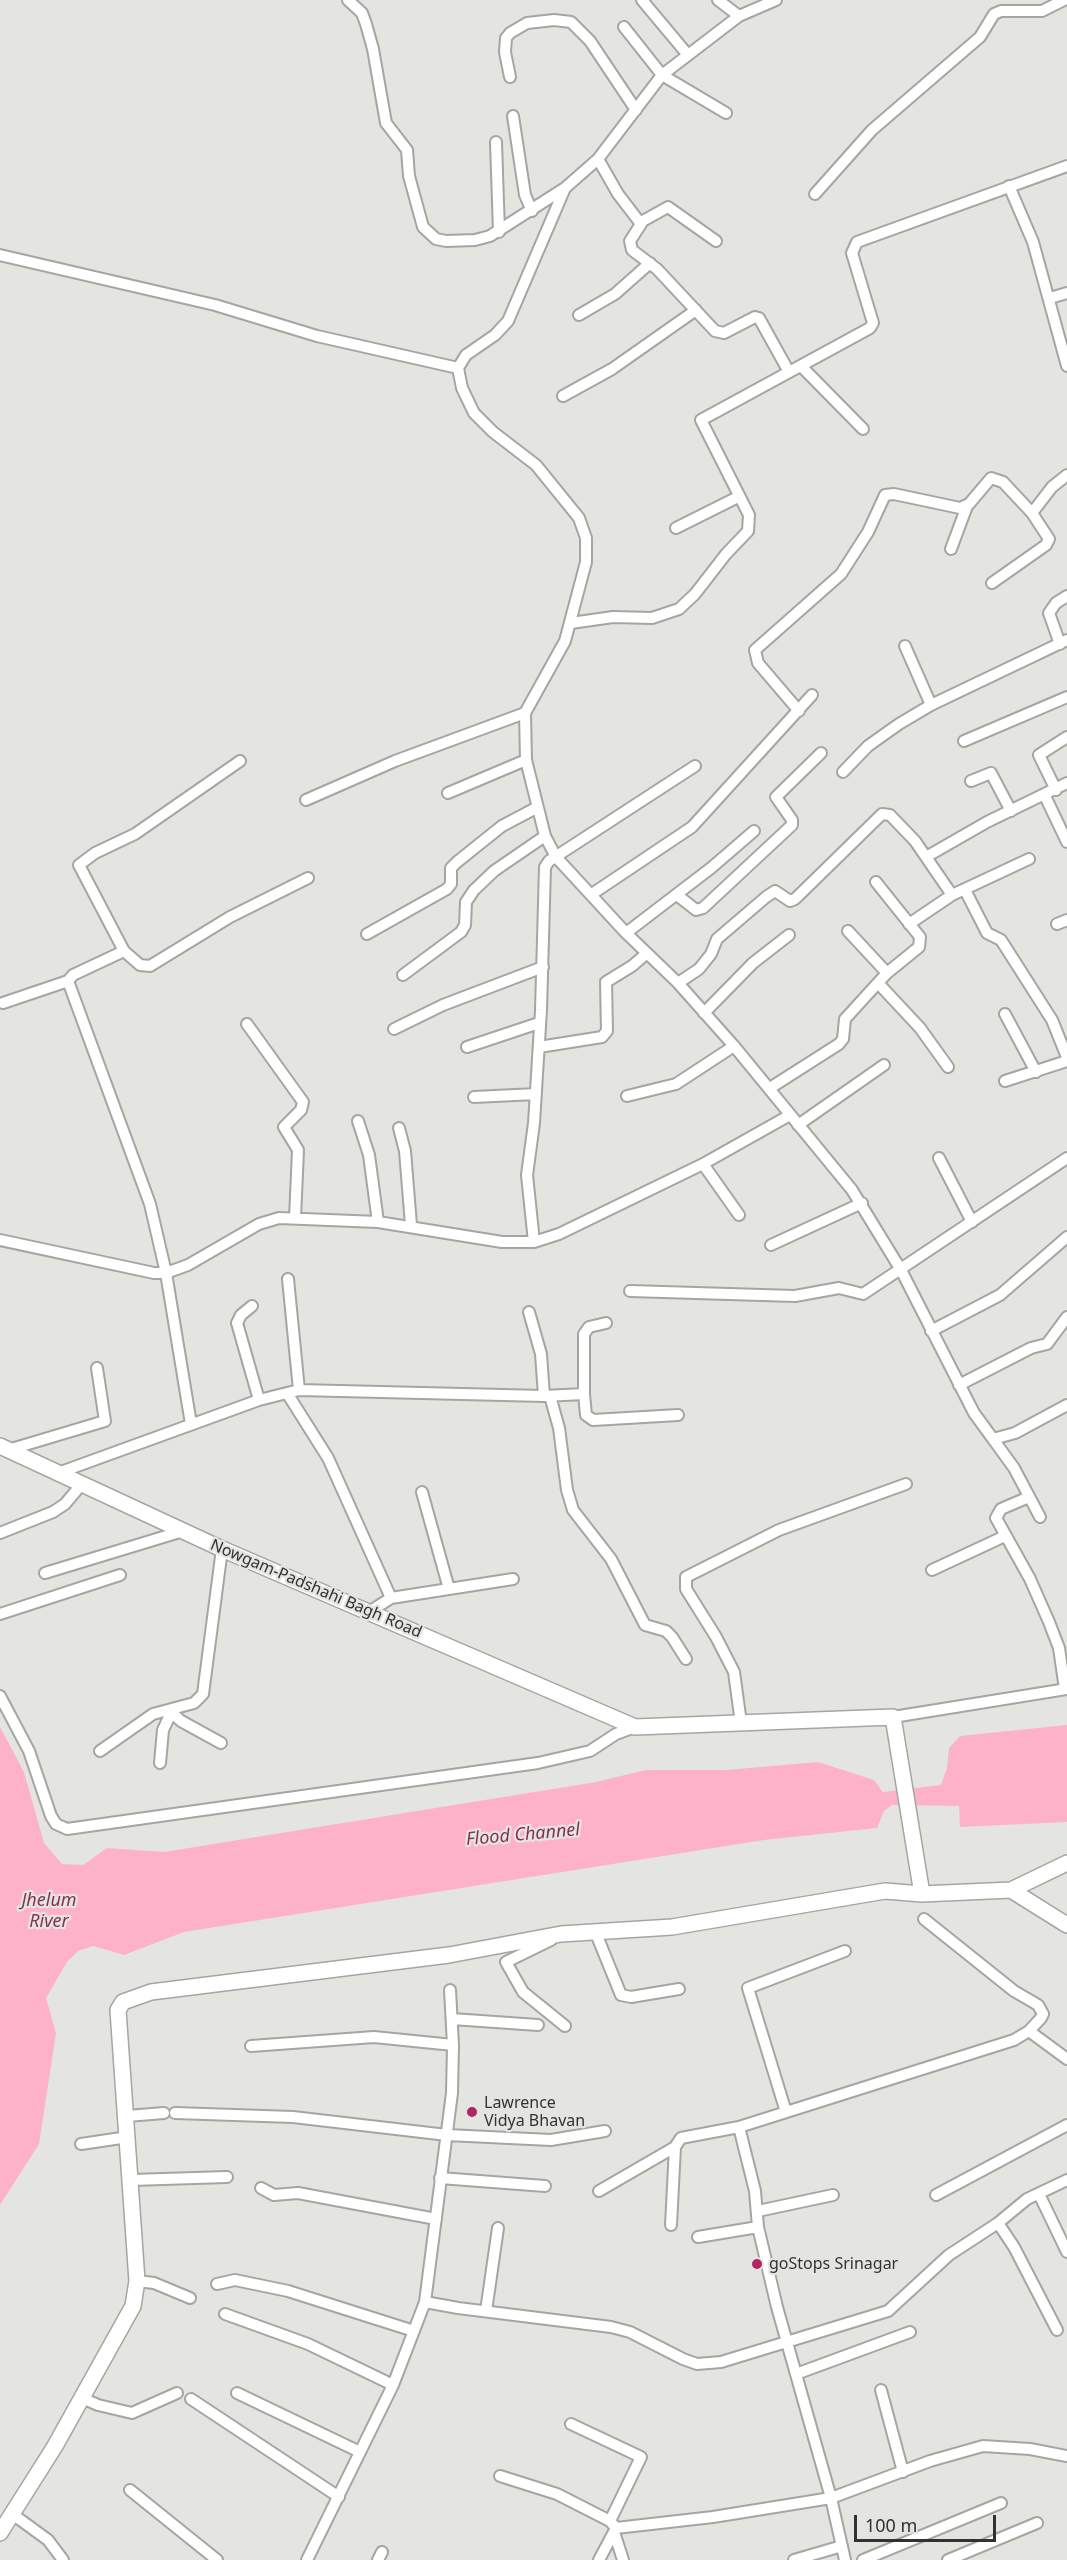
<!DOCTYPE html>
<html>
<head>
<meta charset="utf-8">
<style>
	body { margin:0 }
	#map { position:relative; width:1067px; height:2560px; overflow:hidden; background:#e4e5e1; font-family:"Noto Sans",sans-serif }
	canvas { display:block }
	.scale { position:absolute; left:854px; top:2515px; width:142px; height:27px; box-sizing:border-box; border:3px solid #323231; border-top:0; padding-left:8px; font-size:18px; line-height:21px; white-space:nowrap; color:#323231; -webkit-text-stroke:4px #e4e5e1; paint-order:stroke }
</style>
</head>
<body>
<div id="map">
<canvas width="1067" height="2560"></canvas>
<div class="scale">100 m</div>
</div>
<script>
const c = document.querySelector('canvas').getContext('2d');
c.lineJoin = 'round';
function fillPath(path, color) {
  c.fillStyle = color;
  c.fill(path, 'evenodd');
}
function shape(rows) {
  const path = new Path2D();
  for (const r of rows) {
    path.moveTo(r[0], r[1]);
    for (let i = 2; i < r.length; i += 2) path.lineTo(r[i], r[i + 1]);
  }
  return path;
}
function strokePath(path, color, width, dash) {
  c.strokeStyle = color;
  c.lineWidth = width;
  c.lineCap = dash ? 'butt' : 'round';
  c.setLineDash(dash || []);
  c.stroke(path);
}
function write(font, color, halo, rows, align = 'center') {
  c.font = font + ' "Noto Sans",sans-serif';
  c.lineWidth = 4.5;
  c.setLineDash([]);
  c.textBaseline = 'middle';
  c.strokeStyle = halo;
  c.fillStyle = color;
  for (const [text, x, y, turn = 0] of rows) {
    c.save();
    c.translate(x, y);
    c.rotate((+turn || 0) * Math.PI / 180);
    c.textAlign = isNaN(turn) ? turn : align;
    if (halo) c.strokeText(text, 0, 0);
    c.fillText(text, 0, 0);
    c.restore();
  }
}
fillPath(shape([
	[1067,1725,1067,1822,960,1827,959,1806,892,1805,884,1811,877,1828,764,1840,184,1932,124,1955,93,1946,78,1951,67,1962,46,1998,56,2033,39,2144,0,2205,0,1727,24,1772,44,1843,62,1864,83,1865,107,1848,164,1852,596,1782,646,1770,726,1770,818,1762,874,1780,883,1792,941,1785,947,1768,949,1748,960,1736]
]), '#feb2ca');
const street = shape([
	[348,0,362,13,366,24,373,49,386,123,407,150,409,176,423,227,436,239,446,241,475,240,490,236,565,188,598,159,662,75,739,16,776,0],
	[642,0,688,55],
	[718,0,739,16],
	[624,27,662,75,726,113],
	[510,77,505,52,506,38,510,33,527,23,554,20,571,22,590,41,636,110],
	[513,116,525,195,532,211],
	[496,142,499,232],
	[598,159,618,194,641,224,630,241,632,250,657,269,715,331,724,333,755,317,759,318,789,372],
	[1009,186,1033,242,1067,366],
	[565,188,508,321,495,335,466,355,458,368,462,388,474,413,493,432,536,465,579,518,586,538,586,562,565,641,525,713,526,760,545,836,556,857,626,933,678,983,734,1046,852,1190,901,1270,974,1413,993,1439,1015,1433,1067,1405],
	[815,194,872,130,980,37,994,14,1001,11,1042,11,1064,0],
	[641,222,668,207,716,241],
	[0,255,215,305,317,336,458,368],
	[1050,298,1067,293],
	[579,315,615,294,650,263],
	[801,366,863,429],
	[563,396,612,369,696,310],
	[1032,513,1052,487,1067,475],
	[676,528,738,497],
	[951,549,967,506],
	[571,623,613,617,652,618,679,609,695,594,726,554,748,531,749,515,701,420,870,328,873,323,852,253,857,242,1067,166],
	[1060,644,1049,613,1056,603,1067,596],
	[905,646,931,705],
	[799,711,758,663,755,650,841,574,868,532,885,495,894,494,960,508,969,504,991,478,1003,482,1032,513,1049,539,1046,545,992,583],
	[964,741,1067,697],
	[843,772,868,746,899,724,931,705,1067,640],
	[971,781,991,773,1011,811],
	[1056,790,1039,755,1067,737],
	[448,793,526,760],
	[1045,796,1067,842],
	[306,800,395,761,525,713],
	[926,857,987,822,1067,783],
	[965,890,987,933,1001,940,1052,1020,1067,1057],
	[592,894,692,827,812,695],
	[677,895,696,910,703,908,792,825,792,820,776,797,821,753],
	[909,924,952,895,1029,859],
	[1057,924,1067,920],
	[848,931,887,973],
	[626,933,711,868,754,831],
	[367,934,447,889,451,884,451,868,457,862,502,826,536,808],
	[124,951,79,865,95,853,135,834,240,761],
	[403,975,461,932,465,925,466,902,474,890,494,871,545,836],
	[678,983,699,969,711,954,717,939,766,897,775,891,790,901,795,899,882,814,890,815,915,841,952,895],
	[878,983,920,1028,948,1067],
	[3,1003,68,981],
	[704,1013,753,963,789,935],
	[1005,1014,1036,1072],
	[247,1024,303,1102,301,1110,284,1127,298,1150,295,1218],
	[394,1029,443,1005,543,967],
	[467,1047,539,1023],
	[539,1047,602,1037,607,1031,606,982,632,966,646,954],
	[1005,1081,1067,1061],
	[770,1088,839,1044,843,1039,845,1019,887,973,919,947,920,937,876,882],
	[627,1096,676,1084,734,1046],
	[474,1097,536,1094],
	[358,1121,369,1155,378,1222],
	[798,1125,884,1065],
	[399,1128,405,1151,411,1225],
	[939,1158,972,1222],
	[703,1164,739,1215],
	[0,1240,154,1273,166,1273,188,1265,259,1224,279,1218,378,1222,502,1242,534,1242,559,1234,703,1164,790,1115],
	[534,1242,527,1175,534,1123,541,1010,545,867,549,861,695,766],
	[771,1245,862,1203],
	[288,1279,299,1390],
	[630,1291,795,1296,839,1288,863,1294,1067,1158],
	[252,1306,241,1315,237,1323,259,1400],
	[529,1312,541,1354,544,1396],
	[931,1331,1000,1295,1067,1237],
	[959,1385,1031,1348,1047,1344,1067,1317],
	[287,1393,328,1458,391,1598],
	[584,1394,584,1334,589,1327,606,1323],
	[550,1396,559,1428,567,1490,573,1510,611,1559,645,1625,666,1631,672,1637,686,1659],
	[191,1424,166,1273,150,1204,68,981,73,975,124,951,140,965,150,966,230,917,308,878],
	[993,1439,1014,1468,1040,1517],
	[8,1450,105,1421,97,1368],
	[58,1473,259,1400,299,1390,544,1396,584,1394,586,1415,593,1420,678,1415],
	[422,1492,449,1589],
	[1029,1497,1001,1509,996,1518,1030,1579,1049,1622,1059,1648,1065,1689],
	[0,1533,53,1512,65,1504,81,1485],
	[932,1570,1005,1536],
	[45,1573,183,1531],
	[369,1612,391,1598,513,1579],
	[0,1614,120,1575],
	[0,1696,29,1751,51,1816,56,1824,67,1829,538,1763,590,1751,616,1734,635,1727],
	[169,1710,181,1721,221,1743],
	[893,1717,1067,1689],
	[741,1723,734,1672,716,1637,686,1589,686,1577,779,1530,906,1484],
	[100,1751,153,1714,194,1703,203,1694,222,1549],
	[160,1763,163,1730,171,1713],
	[595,1931,621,1995,631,1997,679,1989],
	[551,1940,506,1962,523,1992,565,2026],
	[452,2019,538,2025],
	[1029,2031,1067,2059],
	[251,2046,374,2037,453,2045],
	[786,2112,748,1988,845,1951],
	[175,2113,293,2117,447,2135,551,2140,605,2131],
	[127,2116,164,2113],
	[739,2127,755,2191,758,2227,777,2307,831,2498,845,2560],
	[81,2144,128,2137],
	[440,2178,545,2186],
	[131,2180,227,2177],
	[261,2188,274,2195,298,2193,436,2219],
	[599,2191,675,2147],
	[1039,2194,1067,2252],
	[936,2195,1067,2125],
	[758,2211,833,2195],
	[998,2223,1014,2247,1057,2330],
	[671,2225,675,2147,681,2138,739,2127,1014,2040,1029,2031,1041,2018,1043,2014,1038,2005,1014,1991,924,1919],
	[698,2237,758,2227],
	[137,2281,154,2283,190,2298],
	[217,2284,235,2280,288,2291,414,2331],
	[425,2302,458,2308,611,2327,630,2332,683,2359,697,2364,721,2362,888,2311,949,2255,998,2223,1027,2199,1067,2180],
	[486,2311,498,2228],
	[225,2314,308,2344,393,2385],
	[796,2374,910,2332],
	[881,2390,903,2472],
	[237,2393,360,2452],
	[82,2398,98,2405,132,2413,177,2393],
	[191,2399,339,2497],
	[571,2424,641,2457,610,2521,616,2528,599,2560],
	[500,2476,557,2494,610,2521],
	[130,2490,217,2560],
	[11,2513,48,2540,63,2560],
	[616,2528,713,2517,831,2498,930,2461,983,2446,1030,2449,1067,2456],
	[614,2532,623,2560],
	[307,2560,393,2385,425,2302,452,2093,453,2045,450,1990],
	[378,2560,382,2552],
	[794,2560,842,2546],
	[863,2560,1001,2503],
	[948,2560,1037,2523]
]);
const secondary = shape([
	[0,1446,222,1549,635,1727,893,1717,922,1894],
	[1011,1890,1067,1863],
	[0,2533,55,2446,133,2306,137,2281,118,2010,123,2002,151,1992,449,1955,561,1934,672,1927,885,1891,922,1894,1011,1890,1067,1925]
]);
strokePath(street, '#a5a6a2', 14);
strokePath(secondary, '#a5a6a2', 18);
strokePath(street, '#fff', 10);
strokePath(secondary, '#fff', 15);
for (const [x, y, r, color] of [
	[472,2112,6,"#b02565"],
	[757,2264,6,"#b02565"]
]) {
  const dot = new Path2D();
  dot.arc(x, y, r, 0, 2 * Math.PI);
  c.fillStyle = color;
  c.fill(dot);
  strokePath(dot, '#e4e5e1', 2);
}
write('16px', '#323231', '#e4e5e1', [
	["Nowgam-Padshahi Bagh Road",316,1589,23]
]);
write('16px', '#323231', '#e4e5e1', [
	["Lawrence",484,2103],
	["Vidya Bhavan",484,2121],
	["goStops Srinagar",769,2264]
], 'left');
write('italic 18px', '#863053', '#e4e5e1', [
	["Flood Channel",523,1835,-5],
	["Jhelum",49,1901],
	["River",49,1922]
]);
</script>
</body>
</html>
